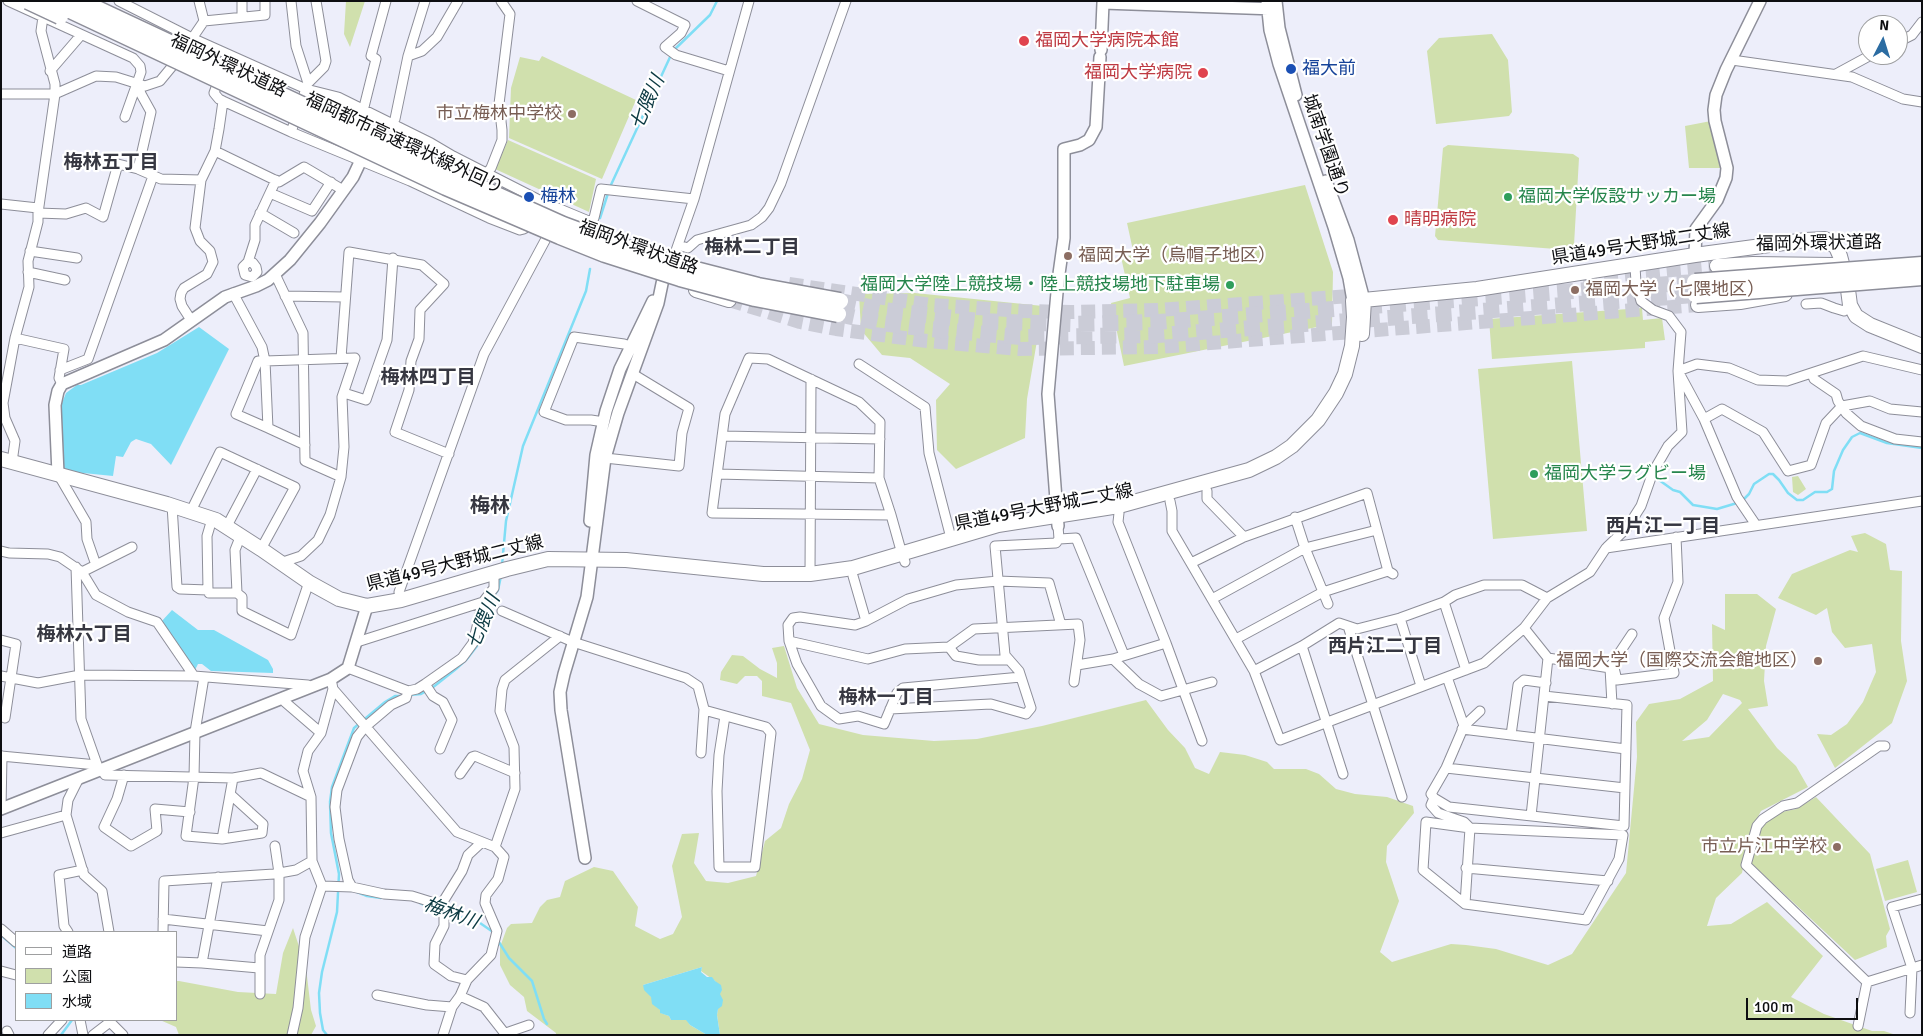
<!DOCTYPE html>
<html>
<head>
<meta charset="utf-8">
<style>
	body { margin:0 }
	#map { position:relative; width:1923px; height:1036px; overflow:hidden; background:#edeefa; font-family:Signika,"Noto Sans JP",sans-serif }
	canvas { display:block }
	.frame { position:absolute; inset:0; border:2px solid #0d0e11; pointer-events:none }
	.legend { position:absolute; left:15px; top:931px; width:162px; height:90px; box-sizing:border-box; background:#fff; border:1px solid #9e9fa0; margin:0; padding:6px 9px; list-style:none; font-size:15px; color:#0d0e11 }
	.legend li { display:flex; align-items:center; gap:10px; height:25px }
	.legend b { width:25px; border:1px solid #9e9fa0 }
	.north { position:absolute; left:1858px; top:15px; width:50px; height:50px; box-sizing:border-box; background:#fff; border:1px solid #9e9fa0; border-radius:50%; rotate:5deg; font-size:14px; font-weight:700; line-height:20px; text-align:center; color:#0d0e11 }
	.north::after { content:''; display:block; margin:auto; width:18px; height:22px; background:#2b6ca2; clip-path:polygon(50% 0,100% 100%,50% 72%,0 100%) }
	.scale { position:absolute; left:1746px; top:998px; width:112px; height:22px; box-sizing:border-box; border:2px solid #0d0e11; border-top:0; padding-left:6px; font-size:15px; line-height:18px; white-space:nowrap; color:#0d0e11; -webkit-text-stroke:4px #fff; paint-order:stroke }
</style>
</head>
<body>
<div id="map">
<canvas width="1923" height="1036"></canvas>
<div class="frame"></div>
<ul class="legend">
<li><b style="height:6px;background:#fff"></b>道路</li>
<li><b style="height:14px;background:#d0e0ad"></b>公園</li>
<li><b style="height:14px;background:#80def5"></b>水域</li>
</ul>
<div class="north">N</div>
<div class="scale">100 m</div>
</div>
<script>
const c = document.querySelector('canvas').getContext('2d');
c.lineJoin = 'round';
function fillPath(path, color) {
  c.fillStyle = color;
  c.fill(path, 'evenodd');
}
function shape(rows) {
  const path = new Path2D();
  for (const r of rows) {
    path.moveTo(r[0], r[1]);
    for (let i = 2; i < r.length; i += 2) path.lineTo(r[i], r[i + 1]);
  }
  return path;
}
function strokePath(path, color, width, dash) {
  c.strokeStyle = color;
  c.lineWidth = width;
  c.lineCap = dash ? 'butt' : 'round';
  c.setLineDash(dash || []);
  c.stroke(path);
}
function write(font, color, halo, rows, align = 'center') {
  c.font = font + ' Signika,"Noto Sans JP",sans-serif';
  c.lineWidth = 4.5;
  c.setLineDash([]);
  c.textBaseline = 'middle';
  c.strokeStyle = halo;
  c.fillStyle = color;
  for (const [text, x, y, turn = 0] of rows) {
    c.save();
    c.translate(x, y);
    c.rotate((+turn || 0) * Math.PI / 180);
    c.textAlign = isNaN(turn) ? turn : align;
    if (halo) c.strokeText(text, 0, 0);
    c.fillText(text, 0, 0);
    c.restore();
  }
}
fillPath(shape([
	[346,1,365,1,350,47,344,34],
	[1492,34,1508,60,1512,112,1509,116,1436,124,1427,51,1439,38],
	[542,56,636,100,602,179,509,138,511,88,520,57,539,61],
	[1711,121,1722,168,1689,168,1685,126],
	[508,140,596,179,589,212,495,169],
	[1448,145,1573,154,1579,158,1574,245,1569,250,1438,240,1435,236,1443,148],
	[1305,185,1333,272,1332,324,1124,366,1111,303,1130,298,1121,257,1134,255,1127,223],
	[915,293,1043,306,1027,399,1025,438,956,469,937,450,936,400,950,384,910,358,882,355,861,330,859,294],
	[1642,308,1643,320,1662,318,1665,340,1645,342,1645,348,1492,359,1489,319],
	[1572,361,1587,531,1493,539,1478,369],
	[1798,476,1806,489,1798,495,1793,492,1792,477],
	[1865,533,1886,544,1890,570,1902,571,1901,641,1907,681,1892,723,1835,768,1817,734,1831,735,1847,724,1863,702,1876,672,1872,644,1845,648,1832,632,1827,608,1816,615,1778,598,1792,574,1850,550,1858,552,1851,536],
	[1725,594,1757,594,1776,609,1766,646,1764,681,1768,706,1748,709,1777,748,1796,766,1808,787,1761,811,1750,832,1742,873,1716,898,1707,926,1731,924,1767,902,1823,956,1791,997,1824,1014,1872,1031,1884,1031,1896,1035,720,1035,717,1015,720,994,715,981,701,971,702,967,643,985,660,1010,661,1013,669,1016,671,1020,687,1020,690,1025,707,1035,556,1035,556,1033,527,1011,524,997,510,985,500,965,500,947,507,928,511,924,532,923,540,907,547,900,560,897,565,881,594,867,613,871,638,907,635,926,660,939,673,934,682,917,672,866,682,834,699,833,694,863,706,881,728,883,756,876,765,841,781,828,789,804,802,779,810,750,791,703,762,696,762,681,757,676,745,676,737,684,720,680,721,672,732,655,743,656,760,669,777,678,777,663,772,648,784,646,797,688,819,724,863,735,934,741,977,739,1042,726,1146,700,1168,730,1185,748,1195,768,1209,774,1220,752,1245,755,1267,762,1274,769,1306,769,1319,774,1336,789,1355,794,1387,797,1413,806,1414,813,1387,846,1386,862,1399,901,1380,952,1392,962,1451,944,1466,945,1496,949,1548,965,1572,954,1626,873,1637,757,1636,722,1649,704,1680,699,1713,681,1712,624,1725,630],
	[1723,694,1740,700,1742,703,1709,737,1682,741,1707,720],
	[1816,797,1870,854,1890,929,1886,936,1887,947,1855,960,1750,862,1758,831,1766,821,1777,813,1796,809],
	[1908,860,1917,892,1885,901,1876,869],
	[293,928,306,968,311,1010,316,1026,311,1035,179,1035,176,1027,160,1020,176,1020,176,981,179,981,238,992,276,994,283,953]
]), '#d0e0ad');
fillPath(shape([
	[199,327,229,349,171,465,151,444,136,439,131,442,123,457,116,456,113,476,73,472,62,468,60,408,66,393,77,385,81,385,157,353],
	[172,610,198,630,214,630,268,660,273,669,273,673,211,671,202,664,198,664,195,670,161,622],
	[702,967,701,972,707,977,712,977,715,981,721,985,722,990,720,994,723,1000,722,1006,718,1009,717,1015,720,1035,707,1035,690,1025,686,1020,671,1020,669,1016,660,1013,660,1010,652,1004,651,997,644,990,643,985]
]), '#80def5');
strokePath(shape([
	[674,50,710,15,717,1],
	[600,218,610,187,671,55],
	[1655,479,1659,480,1673,490,1680,492,1693,505,1717,509,1737,503],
	[1742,501,1749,494,1754,484,1769,474,1773,474,1779,480,1788,493,1797,500,1803,500,1815,492,1827,492,1832,489,1834,471,1843,450,1852,437,1860,433,1887,443,1922,448],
	[502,565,506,521,523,446,586,291,590,269],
	[484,616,486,607,498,590,501,576],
	[409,695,421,694,432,688,456,669,467,659,477,646,480,634],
	[357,892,367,896,381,898],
	[420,903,440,912],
	[445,913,480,923,493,932],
	[1,935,16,948],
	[497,939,509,958,532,981,544,1019,547,1024],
	[61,1035,72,1020],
	[327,1035,323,1030,320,1013,319,993,322,972,337,912,339,874,331,833,330,802,332,787,354,728,385,702,395,696,401,696]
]), '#80def5', 2.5);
strokePath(shape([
	[1583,278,1717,266],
	[789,284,932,305,1022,311,1071,312,1158,310,1365,295],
	[729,300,800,322,836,329,927,341,1019,349,1159,347,1698,305]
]), '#cbccd7', 14, [14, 7]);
strokePath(shape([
	[840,301,883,310,979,321,1071,324,1158,322,1695,282],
	[838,314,880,323,929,329,1020,337,1158,335,1696,295]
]), '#cbccd7', 16, [16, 8]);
const minor = shape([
	[8,1,133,58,140,66,141,72,125,117],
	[119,1,192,38,306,89,338,97,431,143,453,156,543,202,591,222,594,218,601,189,694,199],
	[242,1,242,16],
	[291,1,296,46,308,83],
	[637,1,685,25,681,33,665,47,676,55,729,71],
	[43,17,41,31,55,84,55,94,38,213,66,214,86,208,103,217,118,164,138,169,161,179,201,180],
	[204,21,265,15,265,1],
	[1898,42,1912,35,1922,22],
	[189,43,204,21,199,1],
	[408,56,422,51,437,37,458,1],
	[1732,60,1852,77,1903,99,1922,102],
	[50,71,81,35],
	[1836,74,1871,55],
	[138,84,141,94,151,112,138,169],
	[1,94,55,94,96,76,116,77,145,86,160,81,179,58],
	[223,101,291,132,410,181,489,218,520,230,524,229,525,225],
	[363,111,376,59,371,56,386,1],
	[392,124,395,119,408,56,425,1],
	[291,132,308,83,324,67,326,61,316,1],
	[215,151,279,182,304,167,343,190],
	[487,173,491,168,502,140,502,130,499,104,510,14,501,1],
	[270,193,312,211,331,182],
	[1,204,38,208],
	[260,213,294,233],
	[678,245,688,248,697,240,751,225,762,217,769,208,781,183,846,1],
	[30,251,77,258],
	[673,259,694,199,749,1],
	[248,262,253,263,256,267,257,272,252,277,245,275,243,267,248,262,255,240,255,225,276,180],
	[1635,266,1636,283,1641,301,1653,310,1669,316,1681,332,1678,371,1704,419,1737,497,1756,525],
	[28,272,65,280],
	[275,274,303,333,305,461,341,477,330,515,318,540,301,556,280,563],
	[233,293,262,347,265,361,258,361,236,414,268,428],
	[285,296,344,297],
	[1806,304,1821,303,1834,308,1844,311,1850,305],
	[191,320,182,306,180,299,181,293,184,288,207,274,213,262,210,251,200,241,195,228,201,180,215,151,219,129,223,101,219,99,214,93,218,82],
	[15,338,64,349,59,378,62,384],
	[341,358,349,252,422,265,444,284,420,310,419,339,411,361,409,390,395,432,449,454],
	[859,364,925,407,929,453,951,538],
	[60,370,88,359,153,176],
	[1812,373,1814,379,1836,394,1838,401,1846,413,1861,426,1895,439,1922,442],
	[344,393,366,400,387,340,393,258],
	[1704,419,1722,409,1763,432,1788,471,1811,465,1826,423,1842,406,1870,401,1890,409,1922,412],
	[604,422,591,420,566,420,544,412,574,337,624,344,630,346],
	[722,436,880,439],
	[305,445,268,428,265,361,355,358,342,397,344,447,341,477],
	[605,458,679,466,682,433,689,408,633,374],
	[12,462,15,441,5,418,3,403,15,338,29,287,28,261,38,222,38,213],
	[58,474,86,522,87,539,96,565],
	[717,474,879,478],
	[1207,491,1207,499,1244,537],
	[1170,501,1172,511,1172,531,1254,671,1280,740,1484,663,1524,628,1547,598,1590,572,1606,548,1922,501],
	[172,505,177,587,180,589,208,590,209,593,237,593,242,597,242,611,291,635,309,582],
	[191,511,220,452,295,487,261,549],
	[1119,513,1118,522,1166,643,1202,741],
	[891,515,712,513,725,414,749,358,768,359,859,402,880,422,879,478,891,515,900,547,905,562],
	[1295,517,1305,548,1328,604],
	[227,526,257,469],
	[1059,539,1076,538,1124,655],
	[1607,547,1627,528,1641,506,1653,472,1668,446,1682,432,1678,371,1697,364,1729,368,1758,380,1787,381,1863,356,1922,370],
	[1,551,9,553,48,554,60,557,82,572,96,595,128,612,157,622,194,676],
	[1191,563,1244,537,1367,493,1388,571,1393,574],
	[76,567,81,719,99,770],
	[82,572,132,547],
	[810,574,811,379],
	[853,576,866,621],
	[208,590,207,536,212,519],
	[237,593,235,550,241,535],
	[1212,599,1305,548,1377,530],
	[401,600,399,592,484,354,548,235],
	[1444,602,1466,670],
	[502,611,573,642,686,678,698,686,704,709,701,753],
	[1400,618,1421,686],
	[1348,626,1402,797],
	[1524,628,1548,658,1610,668,1612,704],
	[1236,639,1323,592,1388,571],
	[1,640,16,644,5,718],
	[789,641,868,659,905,649,949,647,974,629,1078,624,1080,640,1074,682],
	[357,642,483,602],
	[1302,646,1343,774],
	[949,647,956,656,979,660,1009,660],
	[1113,659,1139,684,1161,696,1212,682],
	[1613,664,1617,680,1674,673,1664,618,1678,582,1676,537],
	[1077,665,1113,659,1166,643],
	[1610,667,1632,634],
	[348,668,408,691,417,689,425,684,462,658,473,643,483,602,494,588,494,573],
	[1254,671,1302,646,1339,623,1357,629,1400,618,1444,602,1455,595,1484,585,1522,585,1547,598],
	[1,676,38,683,80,675,194,676,308,685,310,687],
	[204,677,195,732,194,777,186,836,222,839],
	[1021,677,903,688,897,693,884,724,858,716,839,719,821,706,797,664,789,641,788,625,793,618,800,617,855,625,866,621,908,599,956,585,998,581,1049,583,1061,625],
	[1447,677,1464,726],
	[331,679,333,689,457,832,495,847,504,857,498,879,486,895,485,903,497,931,491,955,467,980,460,996,452,1007,443,1035],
	[425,684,433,696,443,702,452,720,440,749],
	[408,691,406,698,391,705,365,727,357,737,337,790,335,807,339,839,348,880,352,887,384,894,412,896,441,905,462,871,468,855,482,842],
	[283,699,285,702,321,733],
	[890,709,991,704,1026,714,1031,708,1019,671,1005,655,995,546,1056,543,1059,539,1058,526],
	[704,710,766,727,771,733,755,867,719,867,717,791,719,755,725,716],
	[1462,729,1626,749],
	[1511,735,1518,685,1524,680,1546,683],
	[1,756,97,765],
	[1446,768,1625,788],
	[101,769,105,775,233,778,261,773,311,797],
	[460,774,472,757,475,756,515,773],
	[124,775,117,799,104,827,131,846,157,831,155,809,190,812],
	[79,778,68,800,66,815,84,875,102,891,109,932],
	[230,794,263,824,262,833,222,839,233,778],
	[1434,798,1449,807,1624,826,1627,705,1544,696],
	[1,809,2,756],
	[1531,816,1548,658],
	[1426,822,1470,828,1623,835,1619,859,1586,920,1465,904,1423,870,1426,822],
	[1,833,66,815],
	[495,847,515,789,514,747,500,711,502,689,505,680,560,636],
	[1466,868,1608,881],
	[322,886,352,887],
	[1465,904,1470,828,1464,822,1438,813,1431,805,1434,798,1431,794,1446,768,1464,726,1480,711],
	[441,905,444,917,444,926,435,944,434,964,451,976,467,980],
	[163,919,268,931],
	[1,929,16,942],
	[68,932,64,926,59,875,83,870],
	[163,932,164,881,274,874,296,870,312,861],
	[176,962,202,963,259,968],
	[202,963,218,877],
	[1,971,16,975],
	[1867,982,1922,965],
	[260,994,260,955,279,900,279,873,275,846],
	[377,995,427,1005,452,1007],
	[460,996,484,1007,506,1035],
	[1910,1013,1912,968,1892,907,1922,899],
	[80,1020,83,1035],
	[1858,1026,1867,982,1746,865,1757,826,1763,819,1783,806,1797,803,1879,746,1885,746],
	[7,1031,9,1035],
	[48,1035,62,1020],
	[93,1035,110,1022,123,1035],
	[292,1035,298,1008,305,937,322,886,312,861,311,797,303,771,308,751,321,733,333,689],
	[509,1035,506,1033,529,1025]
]);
const tertiary = shape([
	[1267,1,1270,30,1279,64,1334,227,1349,278,1353,301],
	[1276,1,1279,28,1296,95],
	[1101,50,1103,3,1275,9],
	[1326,181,1348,240,1364,300],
	[1695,255,1696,229,1717,200,1726,178,1727,168,1715,121,1714,110,1716,95,1726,70,1760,1],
	[58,474,55,405,58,391,62,384,164,340,225,297,256,286,268,280,290,260,320,223,353,177,361,160],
	[590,521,596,455,606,411,620,369,653,301],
	[1058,526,1048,394,1058,281,1064,238,1064,149,1080,145,1089,140,1096,127,1100,57],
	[1,809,331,679,348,668,367,606],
	[585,858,561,710,560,692,564,674,587,597,605,458,618,413,658,303,663,279]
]);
const primary = shape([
	[1362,334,1364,300],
	[1,459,167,504,216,520,261,549,310,583,339,599,367,606,401,600,507,569,548,559,626,560,763,574,810,574,853,568,998,525,1119,506,1249,470,1276,457,1292,446,1318,420,1336,393,1345,374,1352,346,1354,317,1353,301,1477,289,1695,255,1806,240,1825,239,1836,247,1840,256,1847,282,1850,305,1856,316,1870,325,1922,346]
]);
const trunk = shape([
	[1717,266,1753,264,1833,265],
	[696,290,729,300],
	[1698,305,1740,302,1785,294]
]);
strokePath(minor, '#8d8e99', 11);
strokePath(tertiary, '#8d8e99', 14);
strokePath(primary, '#8d8e99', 16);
strokePath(trunk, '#8d8e99', 16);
strokePath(minor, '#fff', 9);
strokePath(tertiary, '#fff', 11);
strokePath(primary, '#fff', 14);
strokePath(trunk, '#fff', 14);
const motorwayBridge = shape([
	[28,1,60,16],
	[51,1,446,187,560,236,605,254,680,278,755,298,838,314],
	[80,1,454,176,563,225,609,242,684,267,758,286,840,301],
	[1695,282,1922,265],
	[1696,295,1922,277]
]);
strokePath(motorwayBridge, '#8d8e99', 19, []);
strokePath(motorwayBridge, '#fff', 16);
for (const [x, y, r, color] of [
	[1024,41,6,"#e0444e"],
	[1291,69,6,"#1a4fb4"],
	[1203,73,6,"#e0444e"],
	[572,114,5,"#8d6e63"],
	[529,197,6,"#1a4fb4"],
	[1508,197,5,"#2e9e5b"],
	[1393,220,6,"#e0444e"],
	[1068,256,5,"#8d6e63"],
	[1230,285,5,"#2e9e5b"],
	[1575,290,5,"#8d6e63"],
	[1534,474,5,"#2e9e5b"],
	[1818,661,5,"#8d6e63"],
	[1837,847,5,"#8d6e63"]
]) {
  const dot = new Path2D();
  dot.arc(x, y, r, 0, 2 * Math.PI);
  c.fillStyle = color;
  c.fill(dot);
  strokePath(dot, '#fff', 2);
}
write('18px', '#be3a42', '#fff', [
	["福岡大学病院本館",1035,41],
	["福岡大学病院",1192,73,"right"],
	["晴明病院",1404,220]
], 'left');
write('18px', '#0d0e11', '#fff', [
	["福岡外環状道路",228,66,25],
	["福岡都市高速環状線外回り",404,144,25],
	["城南学園通り",1325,146,71],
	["福岡外環状道路",1819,244,-1],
	["県道49号大野城二丈線",1641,245,-9],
	["福岡外環状道路",638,248,20],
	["県道49号大野城二丈線",1044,508,-11],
	["県道49号大野城二丈線",455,564,-14]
]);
write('18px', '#164399', '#fff', [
	["福大前",1302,69],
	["梅林",540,197]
], 'left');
write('18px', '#785e54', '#fff', [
	["市立梅林中学校",562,114],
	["福岡大学（烏帽子地区）",1078,256,"left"],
	["福岡大学（七隈地区）",1585,290,"left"],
	["福岡大学（国際交流会館地区）",1808,661],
	["市立片江中学校",1827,847]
], 'right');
write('18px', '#27864d', '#fff', [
	["福岡大学仮設サッカー場",1518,197],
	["福岡大学陸上競技場・陸上競技場地下駐車場",1220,285,"right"],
	["福岡大学ラグビー場",1544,474]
], 'left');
write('italic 19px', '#0b3942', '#fff', [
	["七隈川",648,103,-66],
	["七隈川",484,622,-67],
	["梅林川",451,914,20]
]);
write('bold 19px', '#363741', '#fff', [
	["梅林五丁目",111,163],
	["梅林二丁目",752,248],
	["梅林四丁目",428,378],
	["西片江一丁目",1663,527],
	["梅林六丁目",84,635],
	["西片江二丁目",1385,647],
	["梅林一丁目",886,698]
]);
write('bold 20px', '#363741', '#fff', [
	["梅林",490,507]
]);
</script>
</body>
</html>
